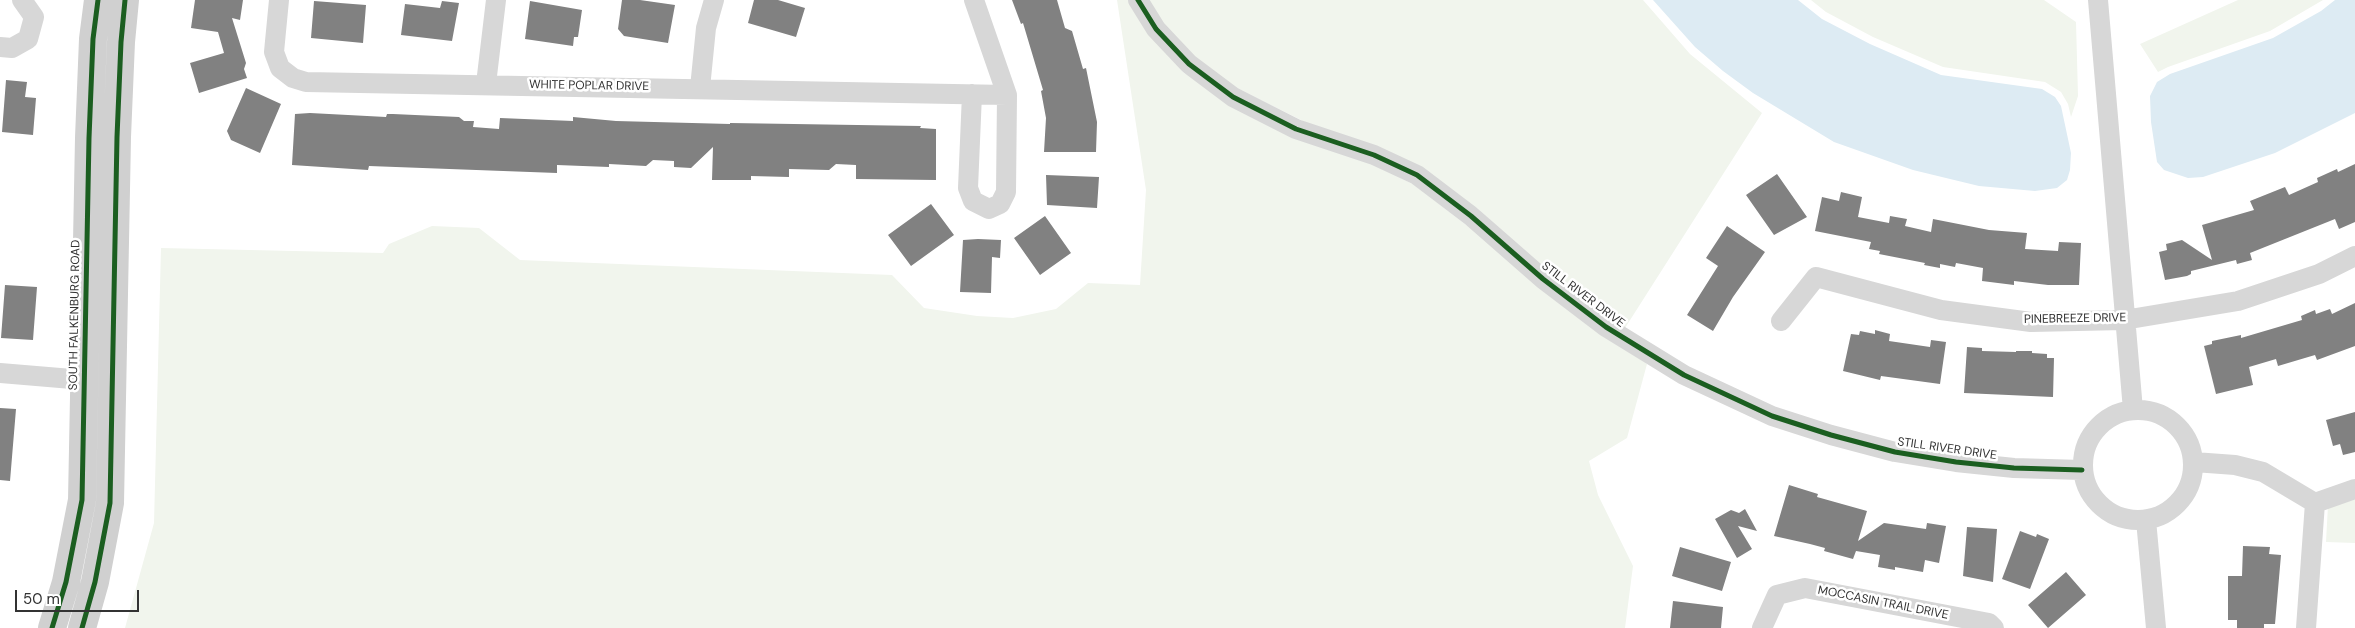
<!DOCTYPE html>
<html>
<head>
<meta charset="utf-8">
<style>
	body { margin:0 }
	#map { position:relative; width:2355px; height:628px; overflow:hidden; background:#fff; font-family:"DM Sans",sans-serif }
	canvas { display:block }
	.scale { position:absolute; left:15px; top:590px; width:124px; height:22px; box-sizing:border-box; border:2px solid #333; border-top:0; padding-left:6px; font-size:15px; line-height:18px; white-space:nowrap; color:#333; -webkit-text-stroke:4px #fff; paint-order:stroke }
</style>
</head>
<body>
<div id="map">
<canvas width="2355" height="628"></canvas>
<div class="scale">50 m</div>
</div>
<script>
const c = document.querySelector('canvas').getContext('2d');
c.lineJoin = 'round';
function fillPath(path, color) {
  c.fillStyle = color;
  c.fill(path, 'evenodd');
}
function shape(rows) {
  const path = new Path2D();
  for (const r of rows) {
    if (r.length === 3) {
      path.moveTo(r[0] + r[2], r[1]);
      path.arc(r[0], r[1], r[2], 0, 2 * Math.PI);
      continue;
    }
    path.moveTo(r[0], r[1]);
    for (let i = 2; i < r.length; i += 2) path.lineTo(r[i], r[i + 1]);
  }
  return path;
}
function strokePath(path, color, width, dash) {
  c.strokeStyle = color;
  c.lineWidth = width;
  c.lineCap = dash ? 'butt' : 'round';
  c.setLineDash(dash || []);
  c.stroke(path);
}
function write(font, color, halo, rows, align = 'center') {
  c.font = font + ' "DM Sans",sans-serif';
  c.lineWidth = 5;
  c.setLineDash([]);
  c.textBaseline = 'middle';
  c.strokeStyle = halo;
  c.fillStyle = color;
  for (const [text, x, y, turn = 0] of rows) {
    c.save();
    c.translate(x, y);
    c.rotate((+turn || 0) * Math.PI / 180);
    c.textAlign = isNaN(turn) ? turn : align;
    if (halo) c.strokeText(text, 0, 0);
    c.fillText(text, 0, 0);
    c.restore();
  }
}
fillPath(shape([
	[1117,0,1128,0,1150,36,1184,73,1413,184,1647,364,1627,438,1589,461,1598,495,1633,566,1625,628,125,628,154,523,161,248,383,253,389,244,432,226,479,228,520,260,892,275,924,308,977,316,1013,318,1056,309,1088,283,1140,285,1146,190],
	[1149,0,1643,0,1690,54,1762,113,1625,328,1548,272,1477,208,1237,88,1194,57,1162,22],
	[1811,0,2044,0,2076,22,2078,96,2071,117,2068,104,2061,92,2045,82,1943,67,1873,37,1826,12],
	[2238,0,2323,0,2270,31,2168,67,2158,72,2140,44],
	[2355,495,2355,543,2326,542,2328,505]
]), '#f1f5ed');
fillPath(shape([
	[1653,0,1798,0,1822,19,1870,44,1941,75,2042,89,2055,97,2061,106,2071,153,2070,170,2067,180,2057,188,2035,191,1979,186,1913,170,1834,142,1753,93,1723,71,1695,47],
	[2335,0,2355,0,2355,113,2275,153,2203,177,2188,178,2164,170,2157,162,2151,122,2150,96,2157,82,2170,74,2273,38,2321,11]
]), '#ddebf3');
fillPath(shape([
	[195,0,243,0,240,20,232,18,246,63,244,69,247,78,199,93,190,63,224,53,218,32,191,28],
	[622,0,640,0,675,5,668,43,624,36,618,29],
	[754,0,778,0,805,8,796,37,748,23],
	[1012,0,1057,0,1065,28,1072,31,1083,69,1086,68,1097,122,1096,152,1044,152,1046,118,1041,91,1043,90,1023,23,1021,24],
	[314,1,366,5,363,43,311,38],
	[442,1,459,3,452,41,401,35,405,4,440,8],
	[530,1,582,10,578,37,574,37,573,46,525,39],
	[6,80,27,82,25,97,36,98,33,135,2,132],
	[246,88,281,104,260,153,231,140,227,131],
	[310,113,386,117,387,114,393,114,459,117,464,121,474,121,473,127,499,129,500,118,573,121,573,117,616,121,730,124,730,123,921,126,920,128,936,129,936,180,856,179,856,165,836,164,829,170,789,169,789,177,751,176,751,180,712,180,713,147,691,168,674,167,674,161,653,160,646,166,609,164,609,167,557,165,557,173,369,166,368,170,292,165,295,114],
	[2355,164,2355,222,2339,229,2335,219,2250,253,2252,260,2237,264,2236,260,2191,271,2191,274,2187,276,2165,280,2159,252,2167,250,2166,244,2182,240,2212,260,2202,225,2254,210,2250,201,2285,187,2289,195,2318,182,2317,178,2337,169,2338,172],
	[1777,174,1807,217,1774,235,1746,195],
	[1046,175,1099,177,1097,208,1047,205],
	[1841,192,1862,197,1858,217,1889,223,1890,216,1907,219,1905,226,1931,232,1933,219,1989,230,2027,233,2025,249,2058,251,2059,242,2081,243,2079,285,2048,285,2014,281,2014,285,1982,281,1983,268,1956,263,1955,267,1940,264,1940,268,1924,265,1925,263,1879,254,1880,251,1869,249,1871,242,1815,231,1822,197,1839,201],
	[931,204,954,235,911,266,888,235],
	[1045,216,1071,253,1040,275,1014,238],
	[1727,226,1765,252,1733,297,1713,331,1687,315,1718,266,1706,258],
	[978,239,1001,240,1000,258,992,257,991,293,960,292,963,240],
	[5,285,37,287,33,340,1,338],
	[2355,303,2355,346,2317,360,2315,355,2278,366,2276,359,2249,367,2253,385,2216,394,2204,346,2212,344,2212,341,2241,335,2241,338,2302,320,2301,316,2315,310,2316,314,2330,309,2332,314],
	[1875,330,1890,334,1889,341,1930,347,1931,340,1946,342,1940,384,1881,376,1880,380,1843,371,1851,334,1859,335,1860,331,1875,334],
	[1967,347,1982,348,1982,351,2016,352,2016,351,2032,351,2032,353,2047,354,2047,358,2054,358,2053,397,1964,393],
	[0,408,16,409,10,481,0,480],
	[2355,412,2355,452,2343,455,2340,444,2333,446,2326,420],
	[1789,485,1818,494,1817,497,1867,511,1858,541,1884,523,1926,529,1927,523,1946,526,1939,563,1925,560,1923,572,1895,567,1895,570,1878,567,1880,555,1856,551,1853,559,1824,551,1825,548,1810,544,1774,536],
	[1745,509,1757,531,1738,526,1752,549,1737,558,1715,519,1731,510,1739,513],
	[1967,527,1997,529,1993,582,1963,576],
	[2020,531,2036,537,2037,534,2049,539,2030,589,2002,579],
	[2243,546,2270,547,2269,554,2281,555,2275,624,2264,624,2264,628,2237,628,2237,620,2228,620,2228,576,2242,576],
	[1680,547,1731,562,1722,591,1672,576],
	[2066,572,2086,595,2048,628,2028,605],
	[1673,601,1723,607,1721,628,1670,628]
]), '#818181');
strokePath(shape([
	[279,0,274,52,280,68,293,78,306,82,1007,95],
	[1138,0,1156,29,1189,64,1233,97,1296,129,1374,155,1417,175,1471,216,1543,279,1606,327,1684,375,1772,416,1831,435,1895,452,1956,462,2014,468,2082,470],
	[2098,0,2133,410],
	[0,47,12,48,28,39,34,17,22,0],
	[486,84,496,0],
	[700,88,706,28,714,0],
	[972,94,968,188,973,201,989,209,1000,204,1006,192,1007,95,974,0],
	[1781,321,1816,277,1941,310,2031,322,2124,320,2238,301,2319,274,2355,256],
	[0,373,84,380],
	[2138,465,55],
	[2194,462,2235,465,2263,472,2315,503,2355,489],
	[2146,520,2156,628],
	[1762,628,1777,595,1805,588,1989,623,1994,628],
	[2306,628,2315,503]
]), '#d7d7d7', 20);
strokePath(shape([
	[52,628,66,582,82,500,89,138,93,39,98,0],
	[82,628,95,582,110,503,117,137,121,42,125,0]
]), '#d0d0d0', 28);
strokePath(shape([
	[1138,0,1156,29,1189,64,1233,97,1296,129,1374,155,1417,175,1471,216,1543,279,1606,327,1684,375,1772,416,1831,435,1895,452,1956,462,2014,468,2082,470],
	[52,628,66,582,82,500,89,138,93,39,98,0],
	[82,628,95,582,110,503,117,137,121,42,125,0]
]), '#1b5e20', 5);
write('12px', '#333', '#fff', [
	["WHITE POPLAR DRIVE",589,86,1],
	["STILL RIVER DRIVE",1583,295,37],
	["SOUTH FALKENBURG ROAD",75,315,-89],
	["PINEBREEZE DRIVE",2075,319,-1],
	["STILL RIVER DRIVE",1947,449,8],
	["MOCCASIN TRAIL DRIVE",1883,603,11]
]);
</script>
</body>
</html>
